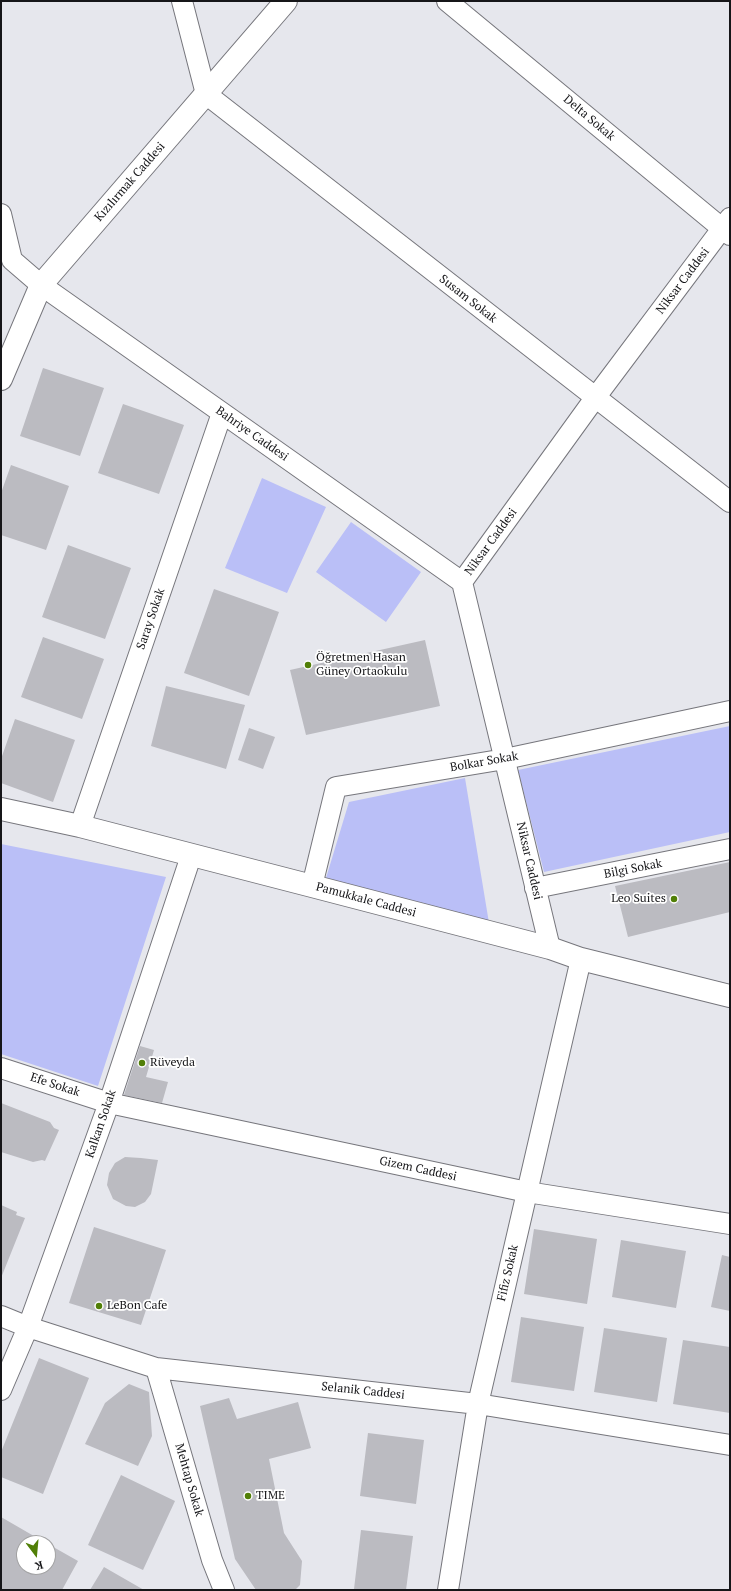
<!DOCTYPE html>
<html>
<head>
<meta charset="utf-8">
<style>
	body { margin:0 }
	#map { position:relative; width:731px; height:1591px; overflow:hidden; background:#e6e7ed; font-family:"PT Serif",serif }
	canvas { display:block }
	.frame { position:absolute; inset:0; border:2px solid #161619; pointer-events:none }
	.north { position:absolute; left:16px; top:1535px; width:40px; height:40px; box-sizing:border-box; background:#fff; border:1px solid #a2a2a3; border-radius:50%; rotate:164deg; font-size:11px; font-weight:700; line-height:16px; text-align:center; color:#161619 }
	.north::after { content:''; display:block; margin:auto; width:14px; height:18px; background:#517f07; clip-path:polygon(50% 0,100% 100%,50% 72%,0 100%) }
</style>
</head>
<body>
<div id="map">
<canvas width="731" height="1591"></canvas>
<div class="frame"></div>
<div class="north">K</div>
</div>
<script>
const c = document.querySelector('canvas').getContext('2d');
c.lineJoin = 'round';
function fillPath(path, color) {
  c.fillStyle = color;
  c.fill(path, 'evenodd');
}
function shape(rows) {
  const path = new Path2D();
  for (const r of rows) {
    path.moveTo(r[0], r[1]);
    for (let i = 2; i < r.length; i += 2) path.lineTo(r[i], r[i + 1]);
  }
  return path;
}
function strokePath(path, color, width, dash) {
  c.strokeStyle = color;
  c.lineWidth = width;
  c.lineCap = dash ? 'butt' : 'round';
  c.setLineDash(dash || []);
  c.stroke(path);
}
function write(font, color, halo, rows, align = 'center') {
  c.font = font + ' "PT Serif",serif';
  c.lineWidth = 3.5;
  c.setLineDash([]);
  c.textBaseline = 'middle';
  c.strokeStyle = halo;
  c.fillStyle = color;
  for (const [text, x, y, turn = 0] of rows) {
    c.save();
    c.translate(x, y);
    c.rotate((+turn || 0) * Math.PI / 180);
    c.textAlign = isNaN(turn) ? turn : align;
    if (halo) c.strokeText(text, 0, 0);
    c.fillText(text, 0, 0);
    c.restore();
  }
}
fillPath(shape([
	[262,478,326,507,287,593,225,568],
	[351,522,421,572,386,622,316,572],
	[730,726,730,832,544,872,518,770],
	[465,778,489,923,326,878,349,802],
	[1,844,166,877,98,1086,1,1054]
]), '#babff7');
fillPath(shape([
	[43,368,104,388,80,456,20,436],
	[123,404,184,425,159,494,98,473],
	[11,465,69,486,46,550,1,535,1,493],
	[68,545,131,568,105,639,42,617],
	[214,589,279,612,249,696,184,673],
	[43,637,104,659,82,719,21,697],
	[425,640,440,706,306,735,290,670],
	[166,686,245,705,226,769,151,746],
	[15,719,75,740,53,802,1,783,1,759],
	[249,728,275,737,263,769,238,760],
	[730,862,730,912,628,937,615,886],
	[140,1046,154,1050,146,1077,168,1082,162,1103,124,1095],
	[1,1103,50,1122,54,1128,59,1130,45,1161,42,1160,33,1162,1,1152],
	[125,1157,141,1158,158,1160,151,1194,145,1202,135,1207,126,1206,113,1199,107,1185,109,1173,115,1163],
	[1,1205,17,1212,16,1215,25,1218,1,1278],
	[94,1227,166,1250,141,1325,69,1303],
	[534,1229,597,1239,587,1304,524,1294],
	[621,1240,686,1251,676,1308,612,1297],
	[722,1255,730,1257,730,1311,711,1307],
	[521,1317,584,1327,574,1391,511,1382],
	[604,1328,667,1338,657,1402,594,1392],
	[683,1340,730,1347,730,1413,673,1404],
	[39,1358,89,1378,43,1494,1,1477,1,1452],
	[129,1384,149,1392,152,1436,138,1466,85,1444,105,1403],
	[229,1398,237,1419,298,1402,311,1448,269,1459,284,1533,302,1561,300,1585,295,1590,256,1590,235,1559,200,1406],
	[368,1433,424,1440,416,1504,360,1496],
	[121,1475,175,1501,143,1570,88,1545],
	[1,1517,46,1543,24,1543,24,1567,48,1567,48,1544,78,1561,62,1590,1,1590],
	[361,1530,413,1536,406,1590,354,1589],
	[104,1567,144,1590,90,1590]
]), '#bbbbc1');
const street = shape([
	[182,1,206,94,730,502],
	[447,1,730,235],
	[1,214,12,260,41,285,462,582],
	[80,826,222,413],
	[312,886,336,787,505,759,730,711],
	[535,888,730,849],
	[550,948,462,582,595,398,730,218],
	[1,1068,109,1103,527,1192,730,1224],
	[1,1316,28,1327,156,1368,478,1404,730,1445],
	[156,1368,212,1560,224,1590],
	[1,1390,28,1327,109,1103,191,856],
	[448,1590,478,1404,581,959]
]);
const secondary = shape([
	[1,379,41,285,286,1],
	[1,809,80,826,312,886,550,948,581,959,730,996]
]);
strokePath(street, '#76767c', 22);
strokePath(secondary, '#76767c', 24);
strokePath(street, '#fff', 20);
strokePath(secondary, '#fff', 22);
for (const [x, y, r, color] of [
	[308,665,4,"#517f07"],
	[674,899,4,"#517f07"],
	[142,1063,4,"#517f07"],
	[99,1306,4,"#517f07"],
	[248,1496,4,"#517f07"]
]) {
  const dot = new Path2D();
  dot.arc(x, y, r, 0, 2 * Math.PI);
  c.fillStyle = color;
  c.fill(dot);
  strokePath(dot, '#fff', 1.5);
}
write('12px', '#161619', '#fff', [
	["Delta Sokak",589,118,40],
	["Kızılırmak Caddesi",130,182,-49],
	["Niksar Caddesi",683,281,-53],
	["Susam Sokak",468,299,38],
	["Bahriye Caddesi",252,434,35],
	["Niksar Caddesi",491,542,-54],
	["Saray Sokak",151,619,-71],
	["Bolkar Sokak",484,762,-10],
	["Niksar Caddesi",529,861,77],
	["Bilgi Sokak",633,869,-11],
	["Pamukkale Caddesi",366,900,15],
	["Efe Sokak",55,1085,18],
	["Kalkan Sokak",101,1124,-71],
	["Gizem Caddesi",418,1169,12],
	["Fifiz Sokak",508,1273,-77],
	["Selanik Caddesi",363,1391,6],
	["Mehtap Sokak",189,1480,74]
]);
write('12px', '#161619', '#fff', [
	["Öğretmen Hasan",316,658],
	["Güney Ortaokulu",316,672],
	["Leo Suites",666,899,"right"],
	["Rüveyda",150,1063],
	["LeBon Cafe",107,1306],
	["TIME",256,1496]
], 'left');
</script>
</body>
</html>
